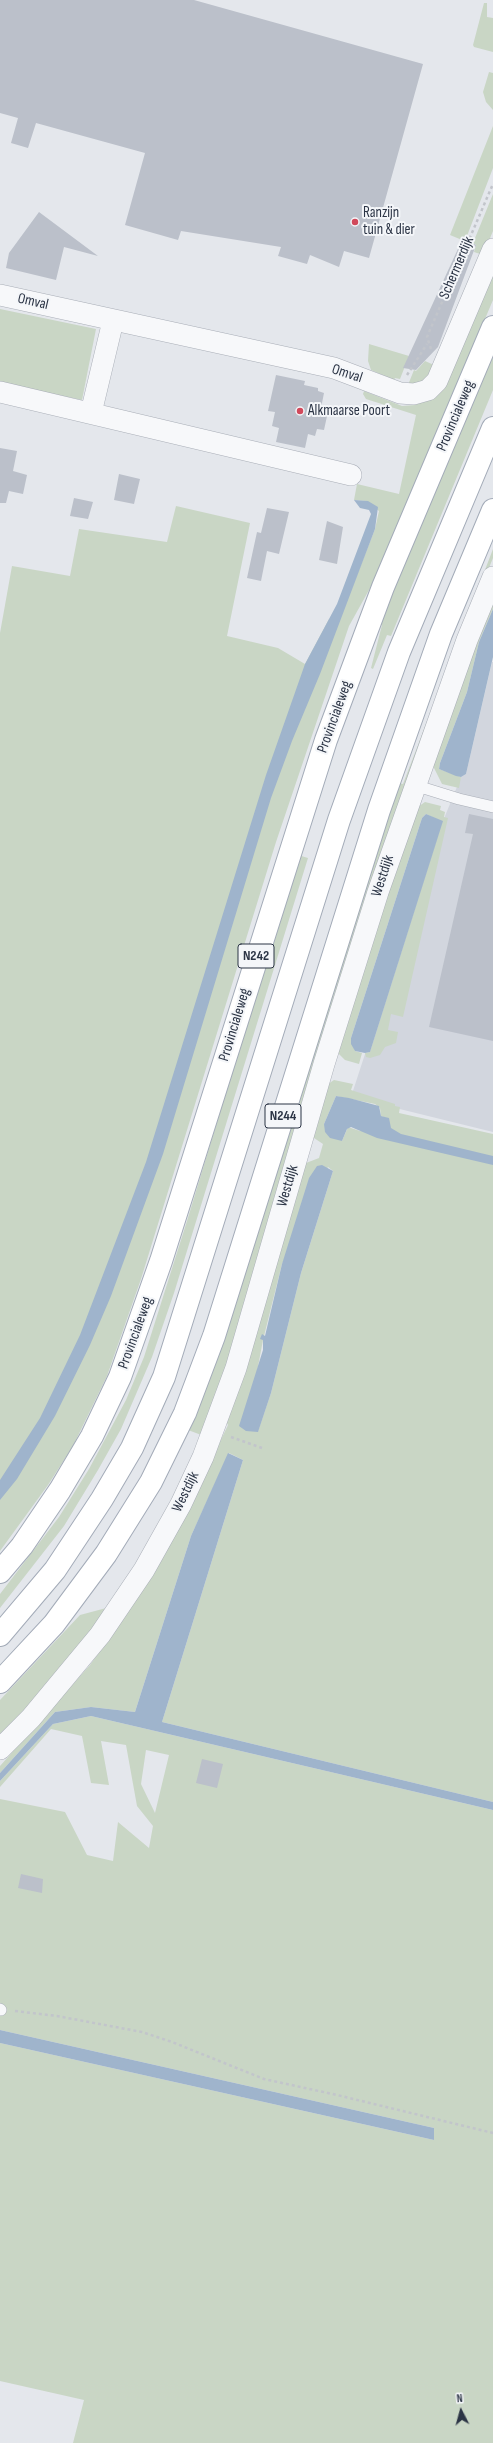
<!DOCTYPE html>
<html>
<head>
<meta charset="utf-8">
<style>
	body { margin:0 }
	#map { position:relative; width:493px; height:2443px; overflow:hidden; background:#e4e7ec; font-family:"Sofia Sans Condensed",sans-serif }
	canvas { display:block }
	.north { position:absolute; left:441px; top:2391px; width:40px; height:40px; -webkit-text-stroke:3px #f4f6f9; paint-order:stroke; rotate:354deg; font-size:11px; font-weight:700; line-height:16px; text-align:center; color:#2b3445 }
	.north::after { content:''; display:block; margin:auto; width:14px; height:18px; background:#2b3445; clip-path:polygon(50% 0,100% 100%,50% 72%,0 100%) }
</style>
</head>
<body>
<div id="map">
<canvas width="493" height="2443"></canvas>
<div class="north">N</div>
</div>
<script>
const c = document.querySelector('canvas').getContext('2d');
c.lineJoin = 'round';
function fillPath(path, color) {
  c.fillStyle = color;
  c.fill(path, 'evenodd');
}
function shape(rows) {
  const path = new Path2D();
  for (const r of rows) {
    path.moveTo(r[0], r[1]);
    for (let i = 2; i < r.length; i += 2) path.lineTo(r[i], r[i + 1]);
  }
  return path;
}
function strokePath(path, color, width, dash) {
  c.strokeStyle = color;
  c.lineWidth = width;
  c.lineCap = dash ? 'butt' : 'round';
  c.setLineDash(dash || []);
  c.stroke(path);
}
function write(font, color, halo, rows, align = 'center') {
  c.font = font + ' "Sofia Sans Condensed",sans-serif';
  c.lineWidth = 4;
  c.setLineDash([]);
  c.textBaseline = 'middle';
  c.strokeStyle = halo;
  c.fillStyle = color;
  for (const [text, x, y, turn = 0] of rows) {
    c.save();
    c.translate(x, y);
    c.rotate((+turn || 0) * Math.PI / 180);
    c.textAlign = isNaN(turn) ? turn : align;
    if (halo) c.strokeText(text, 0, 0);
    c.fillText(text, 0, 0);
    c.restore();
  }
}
fillPath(shape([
	[492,662,493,662,493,1132,351,1097,365,1054,370,1052,443,821,461,777,466,774]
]), '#d2d6de');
fillPath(shape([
	[484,3,487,3,487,17,493,18,493,52,474,47,473,45],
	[489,72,493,73,493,110,486,102,483,92],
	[493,126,493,168,467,236,465,240,462,240,450,235],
	[493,194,493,231,483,255,474,252,476,245,473,243],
	[493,272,493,300,374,581,349,626,276,842,141,1279,107,1376,73,1446,48,1485,0,1551,0,633,12,566,70,576,79,529,167,542,176,506,250,523,227,636,278,648,305,664,329,619,338,623,375,529,379,511,366,501,354,500,357,484,399,494,416,415,366,399,363,394,364,391,402,406,415,405,434,397],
	[0,309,96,329,82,400,0,383],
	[369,344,409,356,400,379,395,378,394,380,371,370,368,361],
	[493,354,493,390,391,636,387,635,373,669,371,668,382,625,380,624,409,550],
	[425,361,434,365,432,373,422,383,408,385,414,370,416,371],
	[493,549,493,558,471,612,204,1436,188,1430,399,783,403,784],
	[493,589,493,609,479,642,467,692,440,763,439,769,461,777,459,788,442,784,433,766],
	[425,802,441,806,440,810,445,812,444,817,448,818,403,1017,391,1014,388,1030,398,1032,396,1043,385,1047,380,1055,370,1058,366,1057,365,1053,370,1052,442,822,426,814,422,818,351,1038,355,1051,362,1053,359,1064,345,1060,338,1053,415,809],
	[298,855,308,858,174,1293,152,1357,121,1429,98,1470,64,1526,0,1608,0,1594,59,1517,89,1469,126,1400,144,1357,187,1221],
	[334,1080,353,1084,351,1090,395,1104,395,1106,400,1107,399,1113,493,1134,493,1802,162,1722,243,1460,229,1453,191,1536,135,1712,91,1707,55,1712,0,1773,0,1766,90,1665,129,1610,153,1573,217,1448,228,1425,224,1419,306,1163,319,1158,323,1144,311,1136,328,1084],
	[336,1096,375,1104,380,1108,381,1116,386,1118,360,1131,348,1127,342,1141,324,1124],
	[328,1167,333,1171,301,1273,271,1393,258,1431,246,1430,263,1340,282,1264],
	[110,1607,36,1702,0,1737,0,1700,80,1615],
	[91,1716,493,1810,493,2443,73,2443,84,2400,0,2381,0,2043,434,2140,434,2128,0,2030,0,1799,65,1812,87,1855,113,1861,118,1822,149,1848,153,1826,137,1806,126,1745,101,1741,109,1785,91,1783,82,1736,51,1729,0,1787,0,1781,53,1724],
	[146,1750,169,1755,155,1813,141,1784]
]), '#c9d6c5');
fillPath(shape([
	[354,500,368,501,378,507,375,529,320,674,292,741,271,798,163,1154,111,1296,90,1345,55,1416,17,1479,0,1500,0,1480,40,1418,80,1335,146,1162,266,775,305,664,337,604,371,514,369,510,360,508],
	[493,609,493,657,466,774,461,777,456,776,439,769,440,763,467,692,479,642],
	[426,814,443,821,370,1052,365,1053,355,1051,351,1044,351,1038,422,818],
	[336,1096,349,1098,379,1106,381,1116,389,1118,391,1128,401,1134,493,1156,493,1165,377,1138,351,1127,347,1129,342,1141,330,1138,325,1132,324,1124],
	[322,1165,333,1171,301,1273,271,1393,258,1432,246,1431,239,1426,263,1350,263,1340,260,1339,262,1334,265,1336,282,1264,309,1178,317,1166],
	[228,1453,243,1460,162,1722,493,1802,493,1810,91,1716,53,1724,0,1781,0,1773,55,1712,91,1707,135,1712,191,1536],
	[0,2030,434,2128,434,2140,0,2043]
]), '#9fb4cc');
fillPath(shape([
	[0,0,194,0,423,64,369,258,344,251,339,267,310,255,307,264,278,256,281,247,181,231,178,240,125,225,145,153,36,123,28,148,11,143,18,118,0,113],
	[39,212,98,256,64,247,56,280,6,268,9,253],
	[463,238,476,245,438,347,416,370,403,368],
	[276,375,305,381,304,385,318,388,318,391,324,393,321,408,329,407,324,430,317,429,315,436,308,434,305,448,276,442,279,428,272,426,275,412,268,411],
	[0,448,17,451,13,471,27,475,23,494,9,491,6,503,0,503],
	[119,474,140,479,134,504,114,500],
	[74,498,93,502,88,519,70,516],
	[267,508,289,512,279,554,267,551,261,581,247,578,257,532,261,533],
	[327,521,343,527,337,564,319,560],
	[469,814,493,819,493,1041,429,1027,473,834,465,833],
	[202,1759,223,1764,217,1788,196,1783],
	[21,1874,43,1879,42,1893,18,1888]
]), '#bbc0ca');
const lane = shape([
	[414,785,459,799,493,807],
	[0,2009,1,2010]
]);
const street = shape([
	[0,295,334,368,400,393,414,394,428,390,437,381,493,249],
	[0,392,351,475],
	[91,413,113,321],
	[0,1749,31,1718,100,1635,144,1570,181,1504,203,1457,236,1368,324,1064,378,892,467,640,493,577]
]);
const primary = shape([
	[0,1572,22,1546,60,1490,92,1436,120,1377,161,1261,326,740,383,587,493,327],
	[0,1635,55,1570,102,1499,132,1448,164,1377,339,820,399,652,493,428],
	[0,1682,54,1624,106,1554,151,1482,185,1413,214,1336,379,810,441,634,493,510]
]);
strokePath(lane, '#a9aeb7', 12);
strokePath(street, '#a9aeb7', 22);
strokePath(primary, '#a3abb8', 24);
strokePath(shape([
	[431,349,427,337,493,184],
	[407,375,427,344],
	[231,1437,262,1448],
	[15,2011,57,2016,142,2032,172,2042,264,2079,337,2095,493,2133]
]), '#c2c5cb', 2.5, [3, 3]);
strokePath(lane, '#f7f8fa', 11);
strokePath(street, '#f7f8fa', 21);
strokePath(primary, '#fff', 22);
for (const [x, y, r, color] of [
	[355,222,4,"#d1495b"],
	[300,411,4,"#d1495b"]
]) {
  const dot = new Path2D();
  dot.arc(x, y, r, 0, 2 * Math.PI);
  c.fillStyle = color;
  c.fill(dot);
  strokePath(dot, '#f4f6f9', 1.5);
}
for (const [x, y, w] of [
	[256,956,36],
	[283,1116,36]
]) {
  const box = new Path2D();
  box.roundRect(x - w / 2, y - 12, w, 24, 3);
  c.fillStyle = '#f4f6f9';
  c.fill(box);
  strokePath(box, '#2b3445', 1);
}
write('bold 14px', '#2b3445', null, [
	["N242",256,956],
	["N244",283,1116]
]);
write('15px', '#2b3445', '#f4f6f9', [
	["Ranzijn",363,213],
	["tuin & dier",363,230],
	["Alkmaarse Poort",308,411]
], 'left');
write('15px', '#2b3445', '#f4f6f9', [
	["Schermerdijk",457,268,-67],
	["Omval",33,302,13],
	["Omval",347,374,18],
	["Provincialeweg",456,416,-67],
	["Provincialeweg",335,717,-70],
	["Westdijk",383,876,-72],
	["Provincialeweg",235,1025,-73],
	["Westdijk",288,1186,-74],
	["Provincialeweg",136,1333,-70],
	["Westdijk",186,1492,-64]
]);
</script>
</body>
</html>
